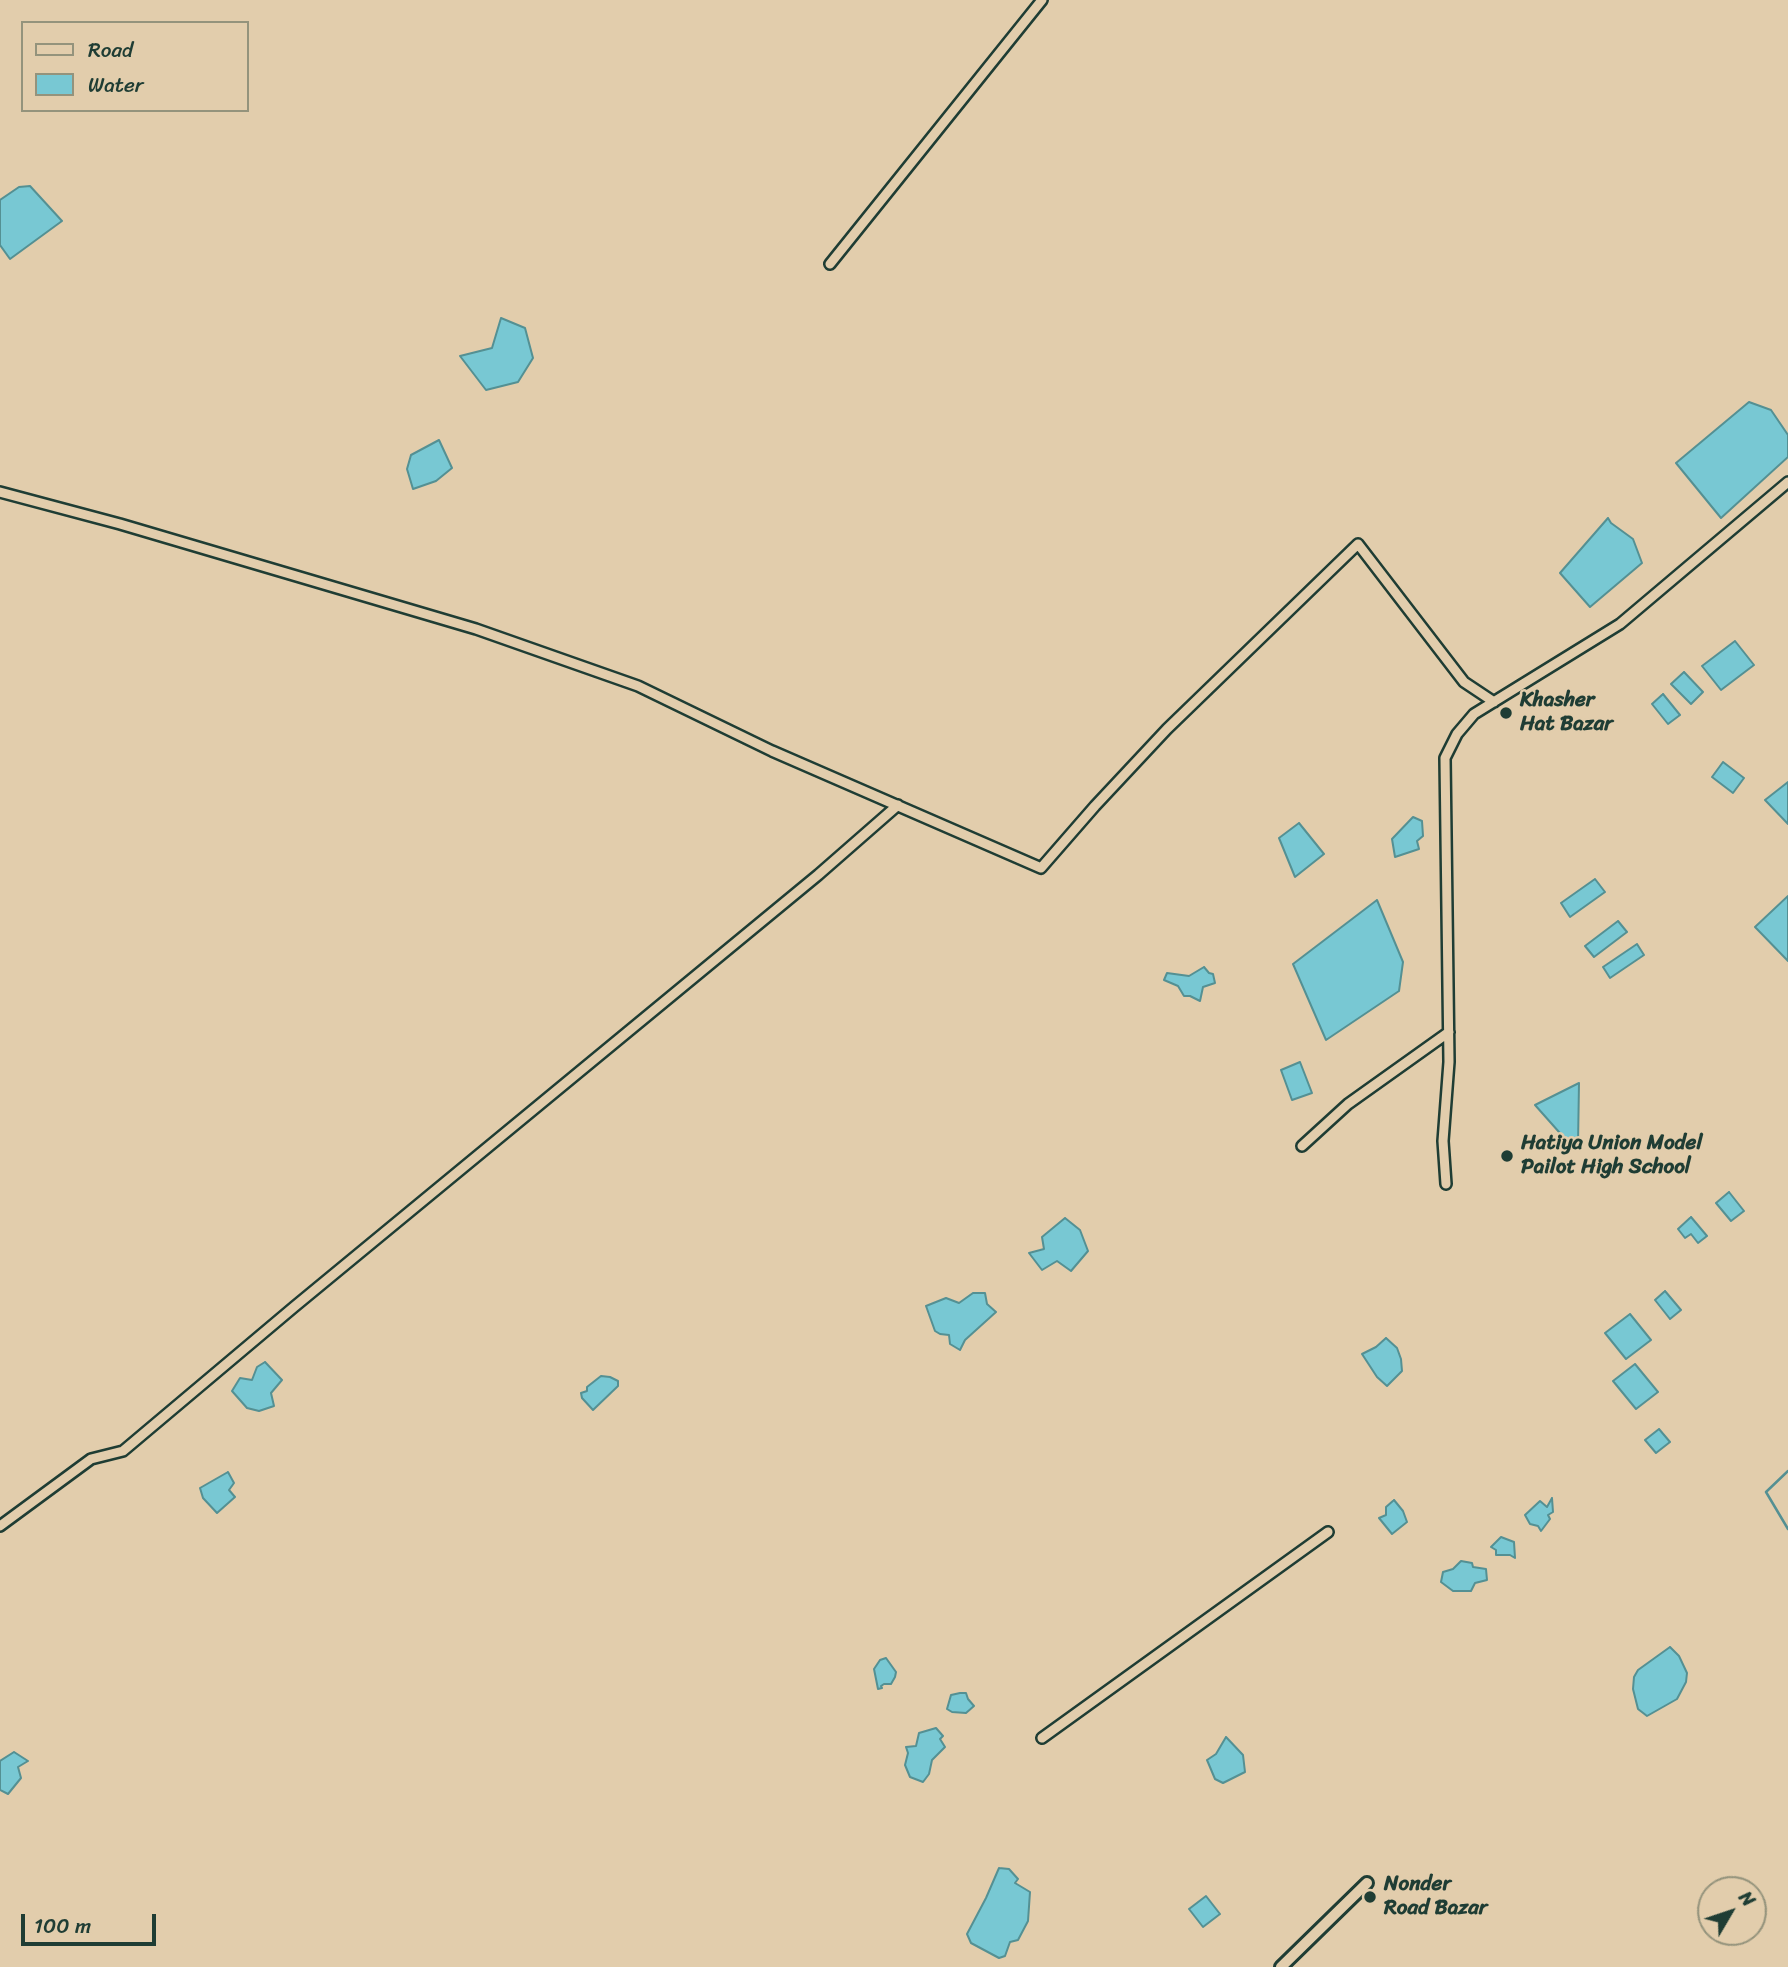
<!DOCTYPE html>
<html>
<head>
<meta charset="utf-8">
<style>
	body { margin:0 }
	#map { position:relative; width:1788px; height:1967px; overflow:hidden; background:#e2cdac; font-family:Sriracha,sans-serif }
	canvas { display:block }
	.legend { position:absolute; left:21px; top:21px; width:228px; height:91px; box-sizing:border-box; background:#e2cdac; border:2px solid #94937c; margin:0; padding:9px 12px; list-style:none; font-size:21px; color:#1f3d34 }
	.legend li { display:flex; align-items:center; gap:14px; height:35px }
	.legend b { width:35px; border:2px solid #94937c }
	.north { position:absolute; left:1697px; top:1876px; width:70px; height:70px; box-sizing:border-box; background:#e2cdac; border:2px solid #94937c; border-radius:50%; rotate:51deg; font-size:19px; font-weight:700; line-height:28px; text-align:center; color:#1f3d34 }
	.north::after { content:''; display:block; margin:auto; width:24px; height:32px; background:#1f3d34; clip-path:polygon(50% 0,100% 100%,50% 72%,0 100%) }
	.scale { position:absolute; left:21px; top:1914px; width:135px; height:32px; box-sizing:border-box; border:4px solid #1f3d34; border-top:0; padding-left:9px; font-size:21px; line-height:24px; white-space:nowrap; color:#1f3d34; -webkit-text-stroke:5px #e2cdac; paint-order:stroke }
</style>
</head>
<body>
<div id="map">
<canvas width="1788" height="1967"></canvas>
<ul class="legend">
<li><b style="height:9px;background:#e2cdac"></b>Road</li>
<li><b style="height:19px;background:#78c8d3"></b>Water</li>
</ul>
<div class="north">N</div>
<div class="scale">100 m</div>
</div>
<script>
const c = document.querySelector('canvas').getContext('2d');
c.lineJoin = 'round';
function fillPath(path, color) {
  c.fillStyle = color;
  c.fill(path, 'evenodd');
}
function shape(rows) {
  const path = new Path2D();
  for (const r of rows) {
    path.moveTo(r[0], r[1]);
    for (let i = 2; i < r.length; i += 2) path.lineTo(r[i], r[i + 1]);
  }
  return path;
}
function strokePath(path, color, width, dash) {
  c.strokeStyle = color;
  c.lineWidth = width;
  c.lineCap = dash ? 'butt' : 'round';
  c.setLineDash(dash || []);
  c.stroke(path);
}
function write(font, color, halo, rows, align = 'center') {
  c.font = font + ' Sriracha,sans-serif';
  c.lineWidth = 5;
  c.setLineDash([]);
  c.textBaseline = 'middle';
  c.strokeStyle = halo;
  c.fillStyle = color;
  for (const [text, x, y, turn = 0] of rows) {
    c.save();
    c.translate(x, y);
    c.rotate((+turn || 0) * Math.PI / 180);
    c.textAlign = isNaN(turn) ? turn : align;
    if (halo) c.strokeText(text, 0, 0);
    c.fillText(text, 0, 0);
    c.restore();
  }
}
const water = shape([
	[30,186,62,221,10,259,0,245,0,200,19,187,30,186],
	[501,318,525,328,533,358,518,382,486,390,460,356,492,348,501,318],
	[1749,402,1771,410,1788,435,1788,457,1721,518,1676,463,1749,402],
	[439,440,452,468,436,481,413,489,407,469,411,455,439,440],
	[1608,518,1611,523,1633,539,1642,563,1590,607,1560,573,1608,518],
	[1735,641,1754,665,1721,690,1702,666,1735,641],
	[1684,672,1703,692,1691,704,1671,684,1684,672],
	[1663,694,1680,715,1668,724,1652,704,1663,694],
	[1723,762,1744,778,1733,793,1712,777,1723,762],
	[1788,782,1788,824,1765,800,1788,782],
	[1413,817,1422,821,1423,836,1417,841,1419,849,1395,857,1392,839,1413,817],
	[1299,823,1324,854,1295,877,1279,838,1299,823],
	[1595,879,1605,892,1570,917,1561,903,1595,879],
	[1788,896,1788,961,1755,927,1788,896],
	[1377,900,1403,962,1399,991,1326,1040,1293,964,1377,900],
	[1618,921,1627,932,1594,957,1585,946,1618,921],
	[1637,944,1644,955,1610,978,1603,967,1637,944],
	[1204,967,1209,973,1213,974,1215,983,1203,987,1200,1001,1190,996,1184,996,1178,986,1164,980,1167,973,1189,976,1204,967],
	[1300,1062,1312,1093,1292,1100,1281,1070,1300,1062],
	[1579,1083,1578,1145,1567,1141,1535,1105,1579,1083],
	[1729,1192,1744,1211,1731,1221,1716,1203,1729,1192],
	[1691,1217,1707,1236,1698,1243,1691,1234,1685,1238,1678,1229,1691,1217],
	[1065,1218,1080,1230,1088,1251,1071,1271,1057,1261,1042,1270,1029,1253,1044,1249,1042,1237,1065,1218],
	[1665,1291,1681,1310,1670,1319,1655,1300,1665,1291],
	[973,1293,985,1293,987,1304,996,1312,965,1340,960,1350,950,1344,949,1335,940,1334,935,1331,926,1306,946,1298,959,1303,973,1293],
	[1630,1314,1651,1340,1626,1359,1605,1333,1630,1314],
	[1386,1338,1397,1348,1401,1359,1402,1371,1387,1386,1377,1377,1362,1354,1376,1347,1386,1338],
	[265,1362,282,1380,271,1393,274,1406,259,1411,247,1408,232,1391,240,1378,252,1380,257,1367,265,1362],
	[1635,1364,1658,1392,1636,1409,1613,1381,1635,1364],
	[601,1376,610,1377,618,1381,618,1386,593,1410,582,1398,581,1393,587,1391,587,1387,601,1376],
	[1659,1429,1670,1442,1656,1453,1645,1440,1659,1429],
	[228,1472,234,1483,229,1490,235,1497,217,1513,203,1498,200,1488,228,1472],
	[1552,1498,1553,1512,1548,1515,1550,1519,1541,1531,1538,1526,1530,1524,1525,1515,1540,1501,1547,1507,1552,1498],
	[1394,1500,1403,1511,1407,1522,1392,1534,1379,1518,1386,1515,1386,1507,1394,1500],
	[1501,1537,1514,1542,1515,1558,1510,1555,1496,1555,1496,1550,1491,1547,1501,1537],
	[1461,1561,1472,1563,1473,1567,1486,1569,1487,1580,1475,1583,1471,1591,1453,1591,1441,1582,1443,1572,1453,1569,1461,1561],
	[1670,1647,1679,1656,1687,1673,1686,1682,1677,1699,1647,1716,1638,1709,1633,1689,1634,1677,1638,1670,1670,1647],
	[886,1658,896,1672,895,1677,891,1684,884,1684,881,1686,882,1688,878,1689,874,1669,880,1660,886,1658],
	[960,1693,966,1693,968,1699,974,1706,966,1713,952,1712,947,1709,951,1695,960,1693],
	[936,1728,943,1736,940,1739,945,1747,932,1760,929,1774,923,1782,910,1777,905,1765,908,1753,906,1747,916,1746,919,1733,936,1728],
	[1226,1737,1243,1755,1245,1772,1223,1783,1215,1779,1207,1760,1216,1754,1226,1737],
	[14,1752,28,1761,18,1767,21,1778,8,1794,0,1790,0,1761,14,1752],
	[999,1868,1009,1869,1018,1879,1015,1883,1030,1892,1028,1921,1018,1940,1010,1942,1005,1956,999,1958,971,1943,967,1934,986,1898,999,1868],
	[1206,1896,1220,1914,1203,1927,1189,1909,1206,1896]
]);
fillPath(water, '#78c8d3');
strokePath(water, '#549093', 2);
strokePath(shape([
	[1788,1471,1766,1492,1788,1529]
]), '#549093', 2.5);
const minor = shape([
	[830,264,1042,0],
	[0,492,120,524,476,629,638,686,772,751,1041,868,1095,806,1167,729,1358,544,1464,682,1494,702],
	[1302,1146,1348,1104,1449,1032],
	[1446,1184,1443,1141,1449,1062,1445,758,1457,734,1474,714,1620,624,1788,482],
	[0,1526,91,1459,123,1451,294,1307,818,875,898,805],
	[1042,1738,1328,1532]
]);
const tertiary = shape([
	[1281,1967,1367,1883]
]);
strokePath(minor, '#1f3d34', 14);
strokePath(tertiary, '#1f3d34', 16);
strokePath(minor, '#e2cdac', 9);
strokePath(tertiary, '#e2cdac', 10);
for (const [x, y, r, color] of [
	[1506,713,7,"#1f3d34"],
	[1507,1156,7,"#1f3d34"],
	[1370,1897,7,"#1f3d34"]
]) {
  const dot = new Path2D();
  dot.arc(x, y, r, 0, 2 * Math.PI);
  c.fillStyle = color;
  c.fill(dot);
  strokePath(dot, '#e2cdac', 2.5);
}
write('bold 21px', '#1f3d34', '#e2cdac', [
	["Khasher",1520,701],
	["Hat Bazar",1520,725],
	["Hatiya Union Model",1521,1144],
	["Pailot High School",1521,1168],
	["Nonder",1384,1885],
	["Road Bazar",1384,1909]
], 'left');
</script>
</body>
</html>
